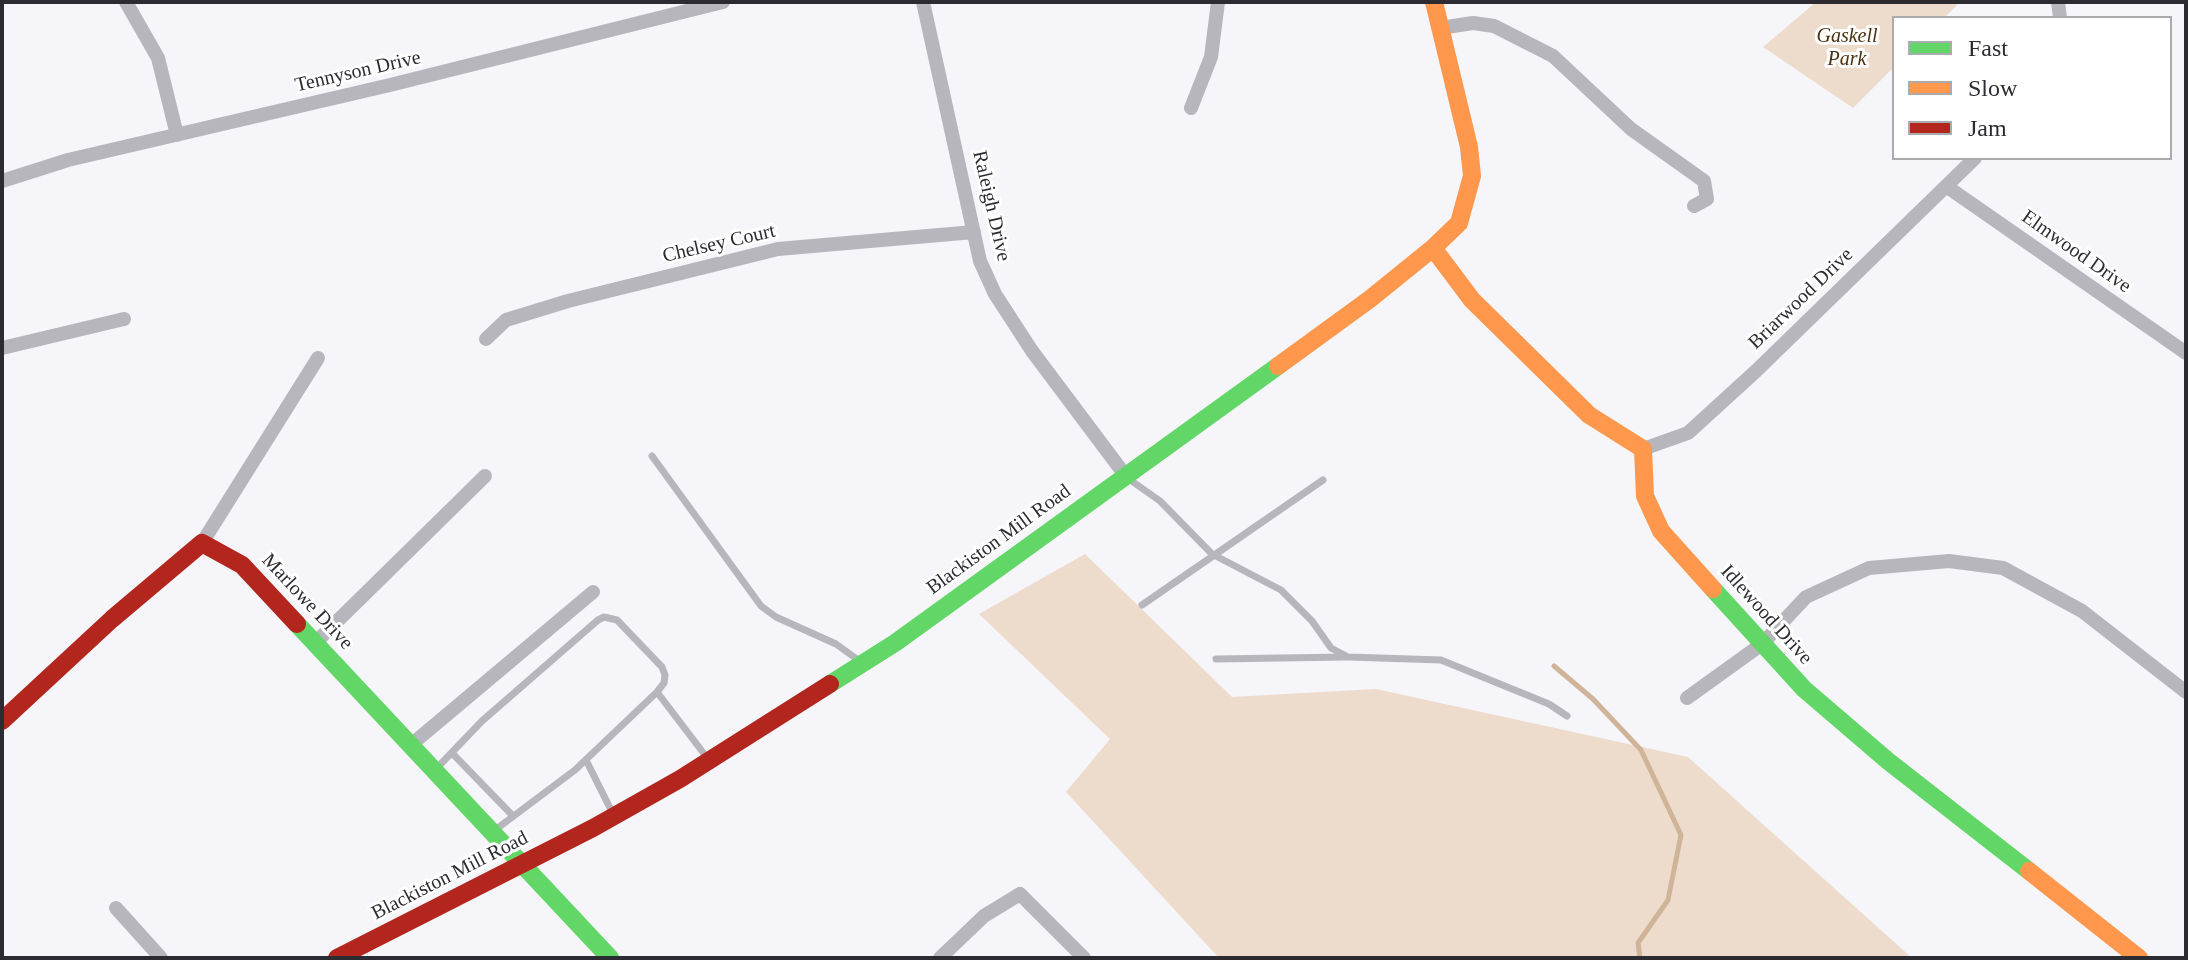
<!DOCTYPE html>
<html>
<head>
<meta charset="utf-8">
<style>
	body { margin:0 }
	#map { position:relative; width:2188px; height:960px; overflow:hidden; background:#f6f5fa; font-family:"Times New Roman",serif }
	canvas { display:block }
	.frame { position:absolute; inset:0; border:4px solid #2d2b32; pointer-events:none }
	.legend { position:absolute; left:1892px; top:16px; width:280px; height:144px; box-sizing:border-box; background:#fff; border:2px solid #abaaad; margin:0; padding:10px 14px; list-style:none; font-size:24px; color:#2d2b32 }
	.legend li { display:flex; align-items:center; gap:16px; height:40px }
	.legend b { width:40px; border:2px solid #abaaad }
</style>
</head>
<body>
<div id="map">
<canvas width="2188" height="960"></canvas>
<div class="frame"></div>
<ul class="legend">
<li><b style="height:10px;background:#63d668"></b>Fast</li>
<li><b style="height:10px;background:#ff974d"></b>Slow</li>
<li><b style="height:10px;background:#b3261e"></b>Jam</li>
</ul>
</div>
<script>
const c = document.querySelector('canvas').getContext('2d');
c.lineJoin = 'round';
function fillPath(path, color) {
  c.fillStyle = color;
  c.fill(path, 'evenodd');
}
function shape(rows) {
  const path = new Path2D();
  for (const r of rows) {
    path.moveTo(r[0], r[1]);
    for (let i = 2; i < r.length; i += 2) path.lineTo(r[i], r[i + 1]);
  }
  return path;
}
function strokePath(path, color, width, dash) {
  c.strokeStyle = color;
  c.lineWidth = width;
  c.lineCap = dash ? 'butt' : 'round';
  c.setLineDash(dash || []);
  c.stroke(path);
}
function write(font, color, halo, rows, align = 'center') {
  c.font = font + ' "Times New Roman",serif';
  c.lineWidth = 6;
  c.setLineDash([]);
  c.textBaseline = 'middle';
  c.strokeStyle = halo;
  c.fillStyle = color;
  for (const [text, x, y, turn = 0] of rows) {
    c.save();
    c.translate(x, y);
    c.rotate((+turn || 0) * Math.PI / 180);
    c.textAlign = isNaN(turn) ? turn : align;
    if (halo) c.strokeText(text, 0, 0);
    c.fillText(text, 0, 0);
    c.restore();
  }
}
fillPath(shape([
	[1816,2,1960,2,1944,18,1894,18,1894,67,1853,108,1763,47],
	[1085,554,1232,697,1376,689,1688,757,1912,958,1219,958,1066,792,1110,739,979,614]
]), '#eddccc');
strokePath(shape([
	[1554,666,1593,699,1641,750,1681,835,1668,900,1638,943,1640,958]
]), '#cfb49a', 5);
strokePath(shape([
	[652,456,761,606,776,617,836,644,861,662],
	[1126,477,1160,501,1212,554,1281,590,1312,621,1331,648,1348,657,1441,660,1549,704,1567,716],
	[1142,605,1323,480],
	[1216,659,1346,657],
	[657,692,708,759],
	[452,753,513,816],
	[586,760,613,814],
	[435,770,482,721,598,620,604,617,617,620,662,667,665,675,664,683,657,692,575,770,495,830]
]), '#b8b6bd', 7);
strokePath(shape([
	[126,2,158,58,177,135],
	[923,2,980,261,995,294,1032,351,1125,475],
	[2058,2,2060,18],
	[1440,28,1473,23,1494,26,1553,56,1631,129,1704,181,1707,199,1694,206],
	[1191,108,1211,57,1218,2],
	[2,181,68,160,390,85,723,2],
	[1946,186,2186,353],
	[486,339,506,320,568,301,778,249,974,232],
	[2,348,124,319],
	[1643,449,1688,433,1756,371,1975,158],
	[202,543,318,358],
	[315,643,485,476],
	[1687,698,1762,644,1806,597,1869,568,1949,561,2003,568,2082,611,2186,692],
	[412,744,593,592],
	[116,908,161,958],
	[940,958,984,916,1020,894,1084,958]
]), '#b8b6bd', 14);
strokePath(shape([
	[1713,589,1804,689,1888,761,2029,871],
	[297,624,610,958],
	[830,684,895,643,1278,366]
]), '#63d668', 18);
strokePath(shape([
	[1433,248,1472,300,1589,415,1643,449,1645,496,1661,531,1713,589],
	[1278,366,1370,299,1433,248,1459,223,1472,176,1469,147,1434,2],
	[2029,871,2139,958]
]), '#ff974d', 18);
strokePath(shape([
	[2,721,112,619,202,543,242,565,297,624],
	[337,958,593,828,680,779,830,684]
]), '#b3261e', 18);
write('italic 20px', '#4c3011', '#fff', [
	["Gaskell",1847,37],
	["Park",1847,60]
]);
write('20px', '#2d2b32', '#fff', [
	["Tennyson Drive",358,72,-13],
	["Raleigh Drive",991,206,77],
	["Chelsey Court",719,244,-13],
	["Elmwood Drive",2076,252,35],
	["Briarwood Drive",1801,299,-44],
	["Blackiston Mill Road",999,540,-36],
	["Marlowe Drive",307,602,47],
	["Idlewood Drive",1766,615,48],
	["Blackiston Mill Road",450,876,-27]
]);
</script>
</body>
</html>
